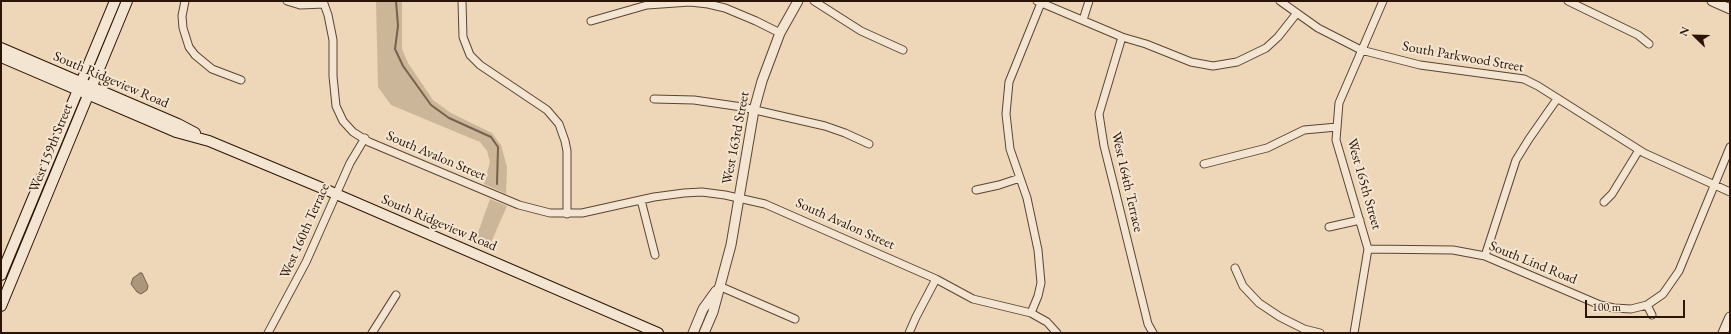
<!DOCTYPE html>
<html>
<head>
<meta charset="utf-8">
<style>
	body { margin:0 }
	#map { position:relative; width:1731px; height:334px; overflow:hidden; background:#edd7b8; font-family:"EB Garamond",serif }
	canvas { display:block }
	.frame { position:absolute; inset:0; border:2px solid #2a1405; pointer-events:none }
	.north { position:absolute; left:1675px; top:16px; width:40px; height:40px; -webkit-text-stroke:3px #f3e5d1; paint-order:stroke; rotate:293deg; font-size:11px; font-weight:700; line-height:16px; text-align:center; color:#2a1405 }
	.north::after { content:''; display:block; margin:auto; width:14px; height:18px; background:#2a1405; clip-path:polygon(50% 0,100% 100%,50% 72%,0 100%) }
	.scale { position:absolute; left:1585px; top:300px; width:100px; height:18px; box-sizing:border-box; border:2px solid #2a1405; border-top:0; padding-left:5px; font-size:12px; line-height:14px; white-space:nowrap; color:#2a1405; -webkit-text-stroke:3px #f3e5d1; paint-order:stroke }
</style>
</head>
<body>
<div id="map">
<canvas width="1731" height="334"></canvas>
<div class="frame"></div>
<div class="north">N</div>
<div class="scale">100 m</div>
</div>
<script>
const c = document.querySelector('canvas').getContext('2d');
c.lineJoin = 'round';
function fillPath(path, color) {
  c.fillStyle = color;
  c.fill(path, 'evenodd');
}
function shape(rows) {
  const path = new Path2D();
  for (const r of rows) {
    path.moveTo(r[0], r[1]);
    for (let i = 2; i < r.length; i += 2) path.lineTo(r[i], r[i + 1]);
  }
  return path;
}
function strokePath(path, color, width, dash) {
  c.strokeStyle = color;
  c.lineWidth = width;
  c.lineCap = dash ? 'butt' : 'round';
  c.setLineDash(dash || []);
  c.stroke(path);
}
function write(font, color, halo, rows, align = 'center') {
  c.font = font + ' "EB Garamond",serif';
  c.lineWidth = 4;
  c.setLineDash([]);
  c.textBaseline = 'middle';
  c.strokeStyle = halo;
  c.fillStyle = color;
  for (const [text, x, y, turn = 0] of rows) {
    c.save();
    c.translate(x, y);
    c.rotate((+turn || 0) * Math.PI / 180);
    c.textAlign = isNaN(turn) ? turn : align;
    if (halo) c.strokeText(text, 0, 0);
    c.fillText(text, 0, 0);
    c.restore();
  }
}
fillPath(shape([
	[376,1,402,1,402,49,408,63,433,100,451,113,492,133,501,145,507,167,506,194,484,184,490,162,487,151,480,142,391,105,378,87],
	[490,199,507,206,489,247,475,241]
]), '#ccb69a');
const water = shape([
	[140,273,142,273,148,286,147,290,141,294,137,292,131,284,133,278,140,273]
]);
fillPath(water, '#ab957b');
strokePath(water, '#77614c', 1);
strokePath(shape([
	[396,1,398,26,395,49,403,66,431,105,449,118,491,137,498,147,497,184]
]), '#77614c', 2);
const minor = shape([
	[185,1,182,16,183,28,189,47,195,55,212,69,241,80],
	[287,1,300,5,324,4],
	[323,1,328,15,333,40,333,76,336,106,343,121,353,132,369,142,519,205,550,213,582,213,654,197,684,193,702,192,725,195,765,204,936,279,973,299,1031,313,1047,322,1057,333],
	[462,1,463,37,470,55,480,65,547,110,559,124,565,141,567,151,567,214],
	[814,1,861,31,903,50],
	[1037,1,1122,37,1146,44,1191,62,1213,66,1237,62,1266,48,1278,37,1297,13],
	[1280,1,1318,28,1361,50,1420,65,1524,79,1538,86,1644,153,1730,192],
	[1568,1,1638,35,1649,44],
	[1083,20,1089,1],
	[591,21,647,5,690,2,708,4,725,8,756,21,780,33],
	[1122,37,1099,114,1104,146,1116,194,1148,324,1153,333],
	[654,99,694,100,742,107,825,126,845,133,869,144],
	[1204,164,1267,148,1304,130,1337,127],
	[976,190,999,185,1020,178],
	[641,200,655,255],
	[1604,202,1612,194,1639,150],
	[1329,227,1360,220],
	[1368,249,1453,250,1485,256,1600,305,1614,308,1631,309,1647,305,1663,294,1679,271,1730,147],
	[1485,256,1516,160,1529,139,1557,99],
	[1235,268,1243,286,1259,303,1280,317,1304,329,1320,333],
	[719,286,795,319],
	[1647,305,1652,315],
	[1031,313,1038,296,1041,283,1038,250,1027,198,1010,149,1006,114,1009,82,1041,3],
	[268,333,306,262,350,163,365,138],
	[372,333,396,295],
	[909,333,916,317,936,279],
	[1354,333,1368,249,1336,140,1339,103,1383,1]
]);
const tertiary = shape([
	[1712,1,1730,9],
	[693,333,703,309,716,291],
	[704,333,713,312,731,245,754,110,762,81,780,33,798,1],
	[1723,333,1730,317]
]);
const secondary = shape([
	[1,48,178,124,195,133],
	[1,57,176,132,209,141,329,191,658,333],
	[1,275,115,1],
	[1,306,127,1]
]);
strokePath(minor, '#5b4532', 9);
strokePath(tertiary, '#5b4532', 11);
strokePath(secondary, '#2a1405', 12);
strokePath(minor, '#f3e5d1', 7);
strokePath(tertiary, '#f3e5d1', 9);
strokePath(secondary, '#f3e5d1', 10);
write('14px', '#2a1405', '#f3e5d1', [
	["South Parkwood Street",1463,57,10],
	["South Ridgeview Road",111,80,23],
	["West 163rd Street",736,138,-79],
	["West 159th Street",51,148,-68],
	["South Avalon Street",436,156,23],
	["West 164th Terrace",1127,182,77],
	["West 165th Street",1364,184,74],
	["South Ridgeview Road",439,223,23],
	["South Avalon Street",845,224,24],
	["West 160th Terrace",305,231,-66],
	["South Lind Road",1533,263,22]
]);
</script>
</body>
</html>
